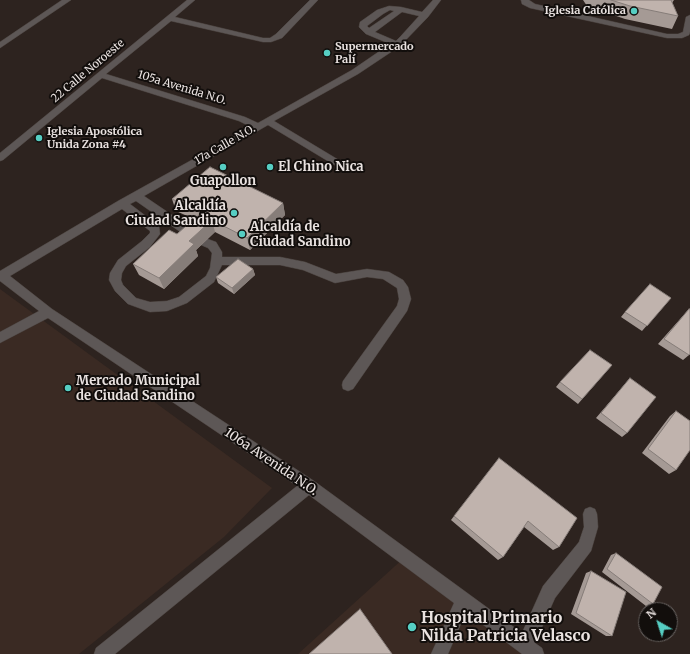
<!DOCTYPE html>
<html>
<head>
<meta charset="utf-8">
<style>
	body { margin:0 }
	#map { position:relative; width:690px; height:654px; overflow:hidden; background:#2d231f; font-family:Merriweather,serif }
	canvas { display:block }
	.north { position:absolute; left:638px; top:602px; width:40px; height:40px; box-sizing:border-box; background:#120e0c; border:1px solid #686361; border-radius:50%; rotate:321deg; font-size:11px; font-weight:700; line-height:16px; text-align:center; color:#e9e2e0 }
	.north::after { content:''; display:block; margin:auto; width:14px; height:18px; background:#56cec3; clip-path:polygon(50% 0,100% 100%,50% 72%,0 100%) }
</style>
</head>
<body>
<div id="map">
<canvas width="690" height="654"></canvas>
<div class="north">N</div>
</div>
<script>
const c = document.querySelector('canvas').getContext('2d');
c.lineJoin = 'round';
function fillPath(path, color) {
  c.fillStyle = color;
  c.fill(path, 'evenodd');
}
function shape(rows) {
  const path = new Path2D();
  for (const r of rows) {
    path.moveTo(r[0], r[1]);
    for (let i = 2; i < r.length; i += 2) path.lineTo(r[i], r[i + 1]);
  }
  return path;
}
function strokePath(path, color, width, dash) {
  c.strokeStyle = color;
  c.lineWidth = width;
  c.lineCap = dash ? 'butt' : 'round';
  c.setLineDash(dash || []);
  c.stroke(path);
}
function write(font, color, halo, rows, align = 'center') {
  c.font = font + ' Merriweather,serif';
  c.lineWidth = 4;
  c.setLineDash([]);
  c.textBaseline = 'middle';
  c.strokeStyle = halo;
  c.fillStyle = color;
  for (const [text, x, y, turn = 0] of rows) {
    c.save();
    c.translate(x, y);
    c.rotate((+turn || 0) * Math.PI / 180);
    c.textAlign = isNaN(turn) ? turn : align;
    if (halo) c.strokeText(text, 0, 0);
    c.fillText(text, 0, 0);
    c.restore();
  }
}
fillPath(shape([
	[0,289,272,488,224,537,79,654,0,654],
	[405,557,532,654,298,654]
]), '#3a2a23');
const minor = shape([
	[62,0,71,0,0,48,0,42,62,0],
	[187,0,195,0,175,17,263,38,270,38,276,34,310,0,318,0,282,38,271,42,263,42,171,21,106,74,245,117,258,123,352,70,390,44,366,34,359,27,360,22,377,10,389,6,401,7,422,12,433,0,441,0,428,17,400,46,358,74,274,121,352,168,354,170,352,172,346,172,268,125,144,196,197,232,198,235,197,238,189,238,136,201,130,204,159,226,160,234,150,247,126,266,122,273,121,280,123,285,136,298,150,302,167,301,179,297,206,276,210,268,212,253,208,248,201,245,200,242,201,239,205,238,216,242,222,252,222,257,280,257,305,262,336,274,367,269,389,272,403,280,408,287,411,299,407,311,353,389,348,391,343,389,342,385,343,381,397,306,399,299,397,288,383,279,367,277,335,283,303,270,280,265,222,265,214,282,187,303,167,311,150,312,128,304,115,291,109,280,110,273,118,260,142,241,150,233,150,231,122,209,10,276,52,309,314,481,522,633,543,586,579,542,584,527,583,514,585,509,590,507,595,509,597,514,598,527,591,551,555,598,535,643,542,648,544,654,522,654,466,612,448,654,431,654,454,603,309,495,115,654,94,654,96,648,297,486,48,318,0,343,0,332,39,311,0,281,0,271,118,201,251,127,239,121,102,78,3,160,0,161,0,153,187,0],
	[390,10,394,11,369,28,367,26,383,14,390,10],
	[402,12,419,16,400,37,396,41,375,32,402,12],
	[521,0,529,0,535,4,667,34,678,34,683,32,686,17,690,15,690,32,689,35,682,38,667,38,530,8,522,4,521,0]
]);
strokePath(minor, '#473e3a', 1);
fillPath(minor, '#5d5756');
fillPath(shape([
	[583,0,674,0,672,3,678,16,672,29,625,19,587,6],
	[172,199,283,203,285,215,250,250,215,232,196,250,198,256,164,289,139,275,133,264,177,234,194,219,176,211],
	[253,269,255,275,234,294,218,283,216,277],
	[671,298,642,331,621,317,625,312],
	[689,309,689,355,683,360,658,344],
	[612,365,578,404,556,387,560,382],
	[630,378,627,433,622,437,596,418],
	[676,411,676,470,669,474,642,453,670,416],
	[454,516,577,518,559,547,553,550,524,527,503,557,498,560,451,520],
	[616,553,653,604,646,606,602,572,611,555],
	[591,571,612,636,606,636,571,614,586,573]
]), '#a59a95');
fillPath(shape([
	[283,203,285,215,250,250,247,238],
	[212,220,215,232,196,250,198,256,164,289,159,278,189,241],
	[253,269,255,275,234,294,232,288]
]), '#867d79');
const building = shape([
	[611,0,671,0,678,16,630,6,611,0],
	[210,167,283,203,247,238,212,220,189,241,194,244,159,278,133,264,169,230,177,234,201,213,172,199,210,167],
	[238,259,253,269,232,288,216,277,238,259],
	[650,284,671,298,647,326,625,312,650,284],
	[689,309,690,309,690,354,689,355,664,339,689,309],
	[590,350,612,365,582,399,560,382,590,350],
	[630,378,656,397,627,433,601,413,630,378],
	[676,411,690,421,690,450,676,470,648,449,676,411],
	[499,458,577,518,559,547,528,521,503,557,454,516,499,458],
	[616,553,662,587,653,604,607,569,616,553],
	[591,571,626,592,612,636,576,613,591,571],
	[360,609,392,654,309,654,360,609]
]);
fillPath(building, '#c0b3ad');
strokePath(building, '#867d79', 1);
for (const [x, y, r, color] of [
	[634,11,4,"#56cec3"],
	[327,53,4,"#56cec3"],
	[39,138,4,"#56cec3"],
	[223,167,4,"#56cec3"],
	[270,167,4,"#56cec3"],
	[234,213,4,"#56cec3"],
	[242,234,4,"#56cec3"],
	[68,388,4,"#56cec3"],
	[412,627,5,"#56cec3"]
]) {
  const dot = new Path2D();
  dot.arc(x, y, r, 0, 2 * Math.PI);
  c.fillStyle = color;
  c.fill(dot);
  strokePath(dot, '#120e0c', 1.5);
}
write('bold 11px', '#e9e2e0', '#120e0c', [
	["Iglesia Católica",626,11,"right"],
	["Supermercado",335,47],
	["Palí",335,60],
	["Iglesia Apostólica",47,132],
	["Unida Zona #4",47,145]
], 'left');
write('11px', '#e9e2e0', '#120e0c', [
	["22 Calle Noroeste",88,71,-40],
	["105a Avenida N.O.",182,88,17],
	["17a Calle N.O.",225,145,-30]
]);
write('bold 13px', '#e9e2e0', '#120e0c', [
	["El Chino Nica",278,167],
	["Guapollon",223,181,"center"],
	["Alcaldía",226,206,"right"],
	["Ciudad Sandino",226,221,"right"],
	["Alcaldía de",250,227],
	["Ciudad Sandino",250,242],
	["Mercado Municipal",76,381],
	["de Ciudad Sandino",76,396]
], 'left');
write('13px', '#e9e2e0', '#120e0c', [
	["106a Avenida N.O.",271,462,34]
]);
write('bold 16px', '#e9e2e0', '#120e0c', [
	["Hospital Primario",421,618],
	["Nilda Patricia Velasco",421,636]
], 'left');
</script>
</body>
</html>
